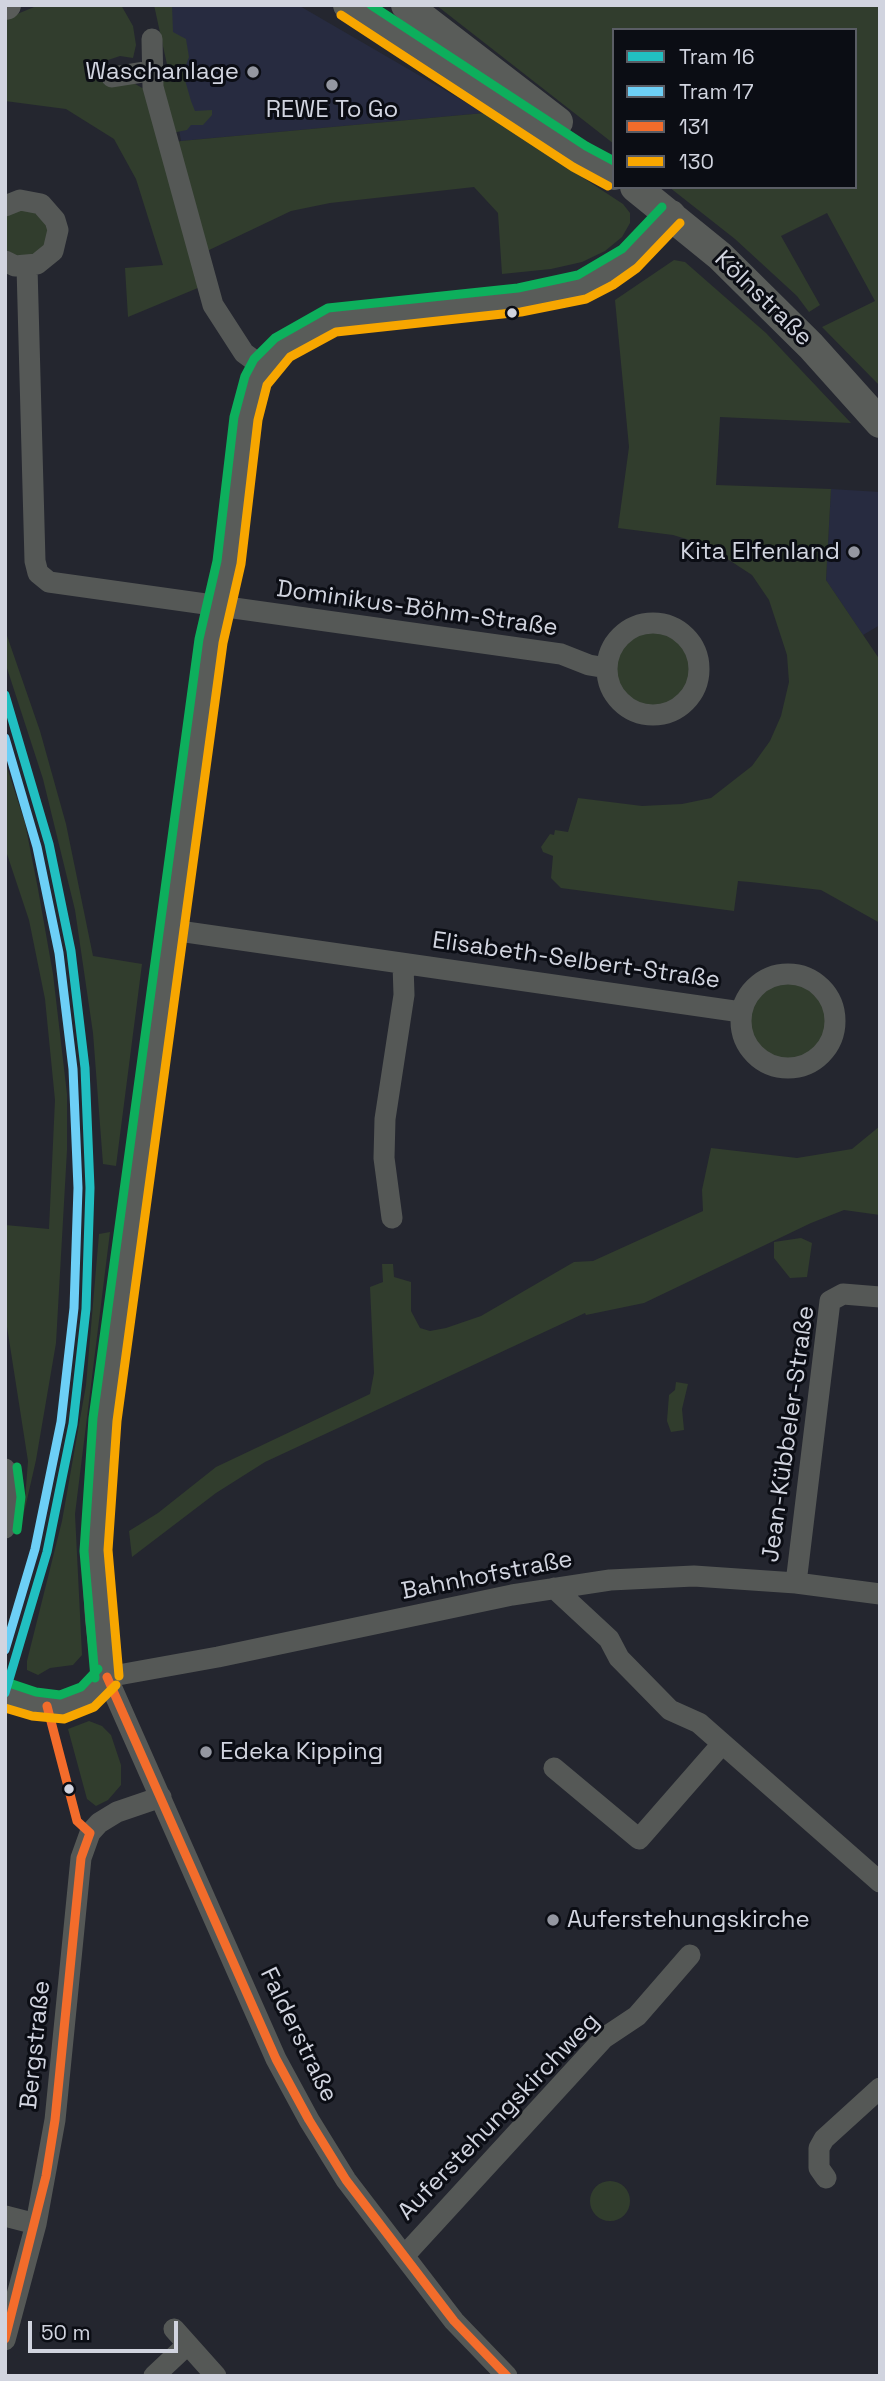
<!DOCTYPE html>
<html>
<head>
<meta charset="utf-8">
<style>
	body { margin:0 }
	#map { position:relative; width:885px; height:2381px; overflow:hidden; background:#24262f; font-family:"Space Grotesk",sans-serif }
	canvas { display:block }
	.frame { position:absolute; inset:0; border:7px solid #d1d4df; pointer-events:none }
	.legend { position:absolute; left:612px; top:28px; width:245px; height:161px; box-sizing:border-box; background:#0b0d14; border:2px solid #5a5d65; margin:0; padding:9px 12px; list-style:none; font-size:21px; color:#d1d4df }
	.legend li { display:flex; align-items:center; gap:14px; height:35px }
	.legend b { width:35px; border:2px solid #5a5d65 }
	.scale { position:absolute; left:28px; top:2321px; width:150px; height:32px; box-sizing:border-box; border:4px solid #d1d4df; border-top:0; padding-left:9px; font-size:21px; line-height:24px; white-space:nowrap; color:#d1d4df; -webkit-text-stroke:5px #0b0d14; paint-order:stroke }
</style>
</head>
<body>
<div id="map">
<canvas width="885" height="2381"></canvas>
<div class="frame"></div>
<ul class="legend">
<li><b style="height:9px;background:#21bfc1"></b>Tram 16</li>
<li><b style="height:9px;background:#6dcff6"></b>Tram 17</li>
<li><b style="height:9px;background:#f36c2b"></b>131</li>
<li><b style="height:9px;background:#f7a600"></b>130</li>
</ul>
<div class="scale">50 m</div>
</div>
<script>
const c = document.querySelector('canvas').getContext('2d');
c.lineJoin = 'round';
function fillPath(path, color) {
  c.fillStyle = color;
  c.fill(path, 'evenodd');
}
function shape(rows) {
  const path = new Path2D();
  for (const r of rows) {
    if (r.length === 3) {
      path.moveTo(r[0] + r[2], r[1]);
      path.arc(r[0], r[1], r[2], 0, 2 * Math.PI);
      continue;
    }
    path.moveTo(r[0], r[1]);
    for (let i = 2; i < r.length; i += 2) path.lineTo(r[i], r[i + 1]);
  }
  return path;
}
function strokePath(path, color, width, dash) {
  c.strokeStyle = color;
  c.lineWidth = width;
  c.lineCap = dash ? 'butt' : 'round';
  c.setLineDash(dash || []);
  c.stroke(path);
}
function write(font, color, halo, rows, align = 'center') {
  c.font = font + ' "Space Grotesk",sans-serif';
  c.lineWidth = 6;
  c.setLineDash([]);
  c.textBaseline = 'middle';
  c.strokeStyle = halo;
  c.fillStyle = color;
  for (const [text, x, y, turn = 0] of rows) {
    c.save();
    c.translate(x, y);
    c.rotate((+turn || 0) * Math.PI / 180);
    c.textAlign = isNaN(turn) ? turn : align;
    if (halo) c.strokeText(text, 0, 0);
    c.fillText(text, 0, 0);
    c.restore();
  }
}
fillPath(shape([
	[154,5,298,5,484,113,181,141,166,50],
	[831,489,880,492,880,625,863,635,826,580]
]), '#272b40');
fillPath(shape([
	[39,5,121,5,133,26,136,45,133,58,120,56,105,61,107,68,144,89,160,146,181,141,484,113,623,204,630,213,630,223,622,237,605,251,582,262,551,269,502,274,498,213,474,187,330,203,291,211,207,251,205,285,128,317,125,268,163,265,136,179,114,139,66,109,5,101,5,19],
	[154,5,172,5,173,32,186,39,189,57,183,73,191,101,195,111,212,110,212,115,203,125,191,125,187,130,172,133,156,74,162,68,168,69],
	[436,5,880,5,880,386,822,327,875,301,827,213,781,236,820,305,809,312,797,296,735,239,669,187,855,187,855,30,614,30,614,144],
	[33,208,49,227,47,244,34,255,16,256,5,249,5,214],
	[674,260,685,262,766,333,851,423,720,417,716,485,831,489,826,580,880,660,880,923,821,890,750,882,738,881,734,911,561,888,551,878,553,856,543,852,541,847,550,834,554,835,555,830,568,832,578,798,642,806,682,804,711,798,752,766,770,741,781,716,789,682,787,655,769,600,752,575,706,545,673,535,618,528,629,447,615,300],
	[5,630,40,731,66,824,93,956,142,964,116,1166,103,1164,93,1033,75,910,43,779,5,662],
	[654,669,38],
	[5,761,25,823,38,889,53,974,67,1094,67,1150,56,1343,36,1460,24,1513,28,1461,5,1314,5,1225,49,1229,55,1100,45,999,29,920,5,848],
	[787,1022,40],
	[880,1126,880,1215,844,1210,811,1223,644,1303,586,1315,585,1313,265,1462,216,1493,132,1557,129,1531,158,1513,216,1467,370,1394,374,1373,370,1287,383,1282,382,1264,393,1264,394,1277,411,1282,411,1311,420,1328,430,1331,446,1328,481,1316,574,1262,593,1261,703,1211,702,1190,711,1148,797,1158,852,1149],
	[110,1232,75,1514,82,1655,73,1665,50,1668,38,1675,27,1670,27,1661,62,1521,86,1385,99,1234],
	[801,1238,812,1243,807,1277,790,1278,774,1258,774,1242],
	[676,1382,688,1384,682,1409,684,1430,671,1432,667,1421,669,1395,675,1390],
	[89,1721,102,1726,111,1735,121,1765,121,1785,108,1800,96,1806,87,1799,68,1729],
	[610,2201,20]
]), '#313d2d');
strokePath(shape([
	[152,39,153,87,213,305,244,353,263,367],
	[112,77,150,71],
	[5,206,20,200,41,204,55,220,58,230,53,251,37,264,15,266,5,261],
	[27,267,35,561,38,573,49,582,561,654,589,665,607,668],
	[653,669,46],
	[172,930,741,1012],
	[788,1021,47],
	[392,1218,384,1158,385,1119,404,995,403,964],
	[5,1469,9,1497,5,1528],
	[796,1583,830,1301,843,1294,880,1297],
	[554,1588,609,1639,619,1658,670,1710,699,1723,880,1882],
	[554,1768,639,1839,722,1744],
	[826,2178,819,2168,819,2148,824,2139,880,2088],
	[5,2216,36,2224],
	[404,2256,604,2038,637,2016,690,1955],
	[174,2329,216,2376],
	[5,2340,36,2224,55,2120,81,1858,90,1833,99,1823,117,1812,161,1797],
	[154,2376,187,2345],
	[507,2376,454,2321,404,2256,346,2180,309,2120,276,2059,107,1677,218,1657,512,1595,610,1580,694,1576,796,1583,880,1594]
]), '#555856', 21);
strokePath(shape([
	[5,5,6,5],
	[348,5,580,157,614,175],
	[406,5,558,122],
	[635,187,720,256,811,346,880,423],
	[5,1695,34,1704,62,1707,88,1697,107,1677,100,1619,96,1550,105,1420,211,641,229,563,246,418,256,380,263,367,283,347,332,320,520,300,582,287,607,275,630,258,671,215]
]), '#595c59', 30);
strokePath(shape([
	[107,1677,276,2059,309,2120,346,2180,454,2321,507,2376],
	[47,1706,77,1821,90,1833],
	[5,2339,46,2176,55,2120,81,1858,90,1833]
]), '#f36c2b', 9);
strokePath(shape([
	[341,15,573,167,608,186],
	[119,1676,108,1550,117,1421,223,643,241,564,258,420,267,385,290,357,336,332,521,312,586,299,613,285,637,268,680,223],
	[5,1708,32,1716,64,1719,94,1707,116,1685]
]), '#f7a600', 9);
strokePath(shape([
	[371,5,586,146,614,161],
	[17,1467,21,1497,17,1530],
	[95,1678,84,1551,93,1418,199,639,217,561,234,417,245,376,254,359,275,338,328,308,518,288,578,275,622,249,662,207],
	[9,1683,36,1692,60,1695,81,1687,98,1669]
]), '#0daf5c', 9);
strokePath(shape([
	[5,695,49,844,71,951,85,1068,90,1188,86,1309,73,1424,47,1552,5,1693]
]), '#21bfc1', 9);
strokePath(shape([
	[5,738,37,847,59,953,73,1069,78,1188,74,1308,61,1422,35,1549,5,1650]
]), '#6dcff6', 9);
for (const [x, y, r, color] of [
	[253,72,7,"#9497a1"],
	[332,85,7,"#9497a1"],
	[512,313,6,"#d1d4df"],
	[854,552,7,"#9497a1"],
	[206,1752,7,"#9497a1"],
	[69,1789,6,"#d1d4df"],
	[553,1920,7,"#9497a1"]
]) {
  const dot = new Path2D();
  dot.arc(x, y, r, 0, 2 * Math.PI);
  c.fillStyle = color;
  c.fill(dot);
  strokePath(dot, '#0b0d14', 2.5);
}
write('24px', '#d1d4df', '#0b0d14', [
	["Waschanlage",239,72],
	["REWE To Go",332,110,"center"],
	["Kita Elfenland",840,552],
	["Edeka Kipping",220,1752,"left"],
	["Auferstehungskirche",567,1920,"left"]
], 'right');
write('24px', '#d1d4df', '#0b0d14', [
	["Kölnstraße",763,299,44],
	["Dominikus-Böhm-Straße",417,609,8],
	["Elisabeth-Selbert-Straße",576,961,8],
	["Jean-Kübbeler-Straße",789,1434,-82],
	["Bahnhofstraße",487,1576,-11],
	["Falderstraße",298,2035,64],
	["Bergstraße",36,2045,-84],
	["Auferstehungskirchweg",499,2117,-46]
]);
</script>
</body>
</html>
